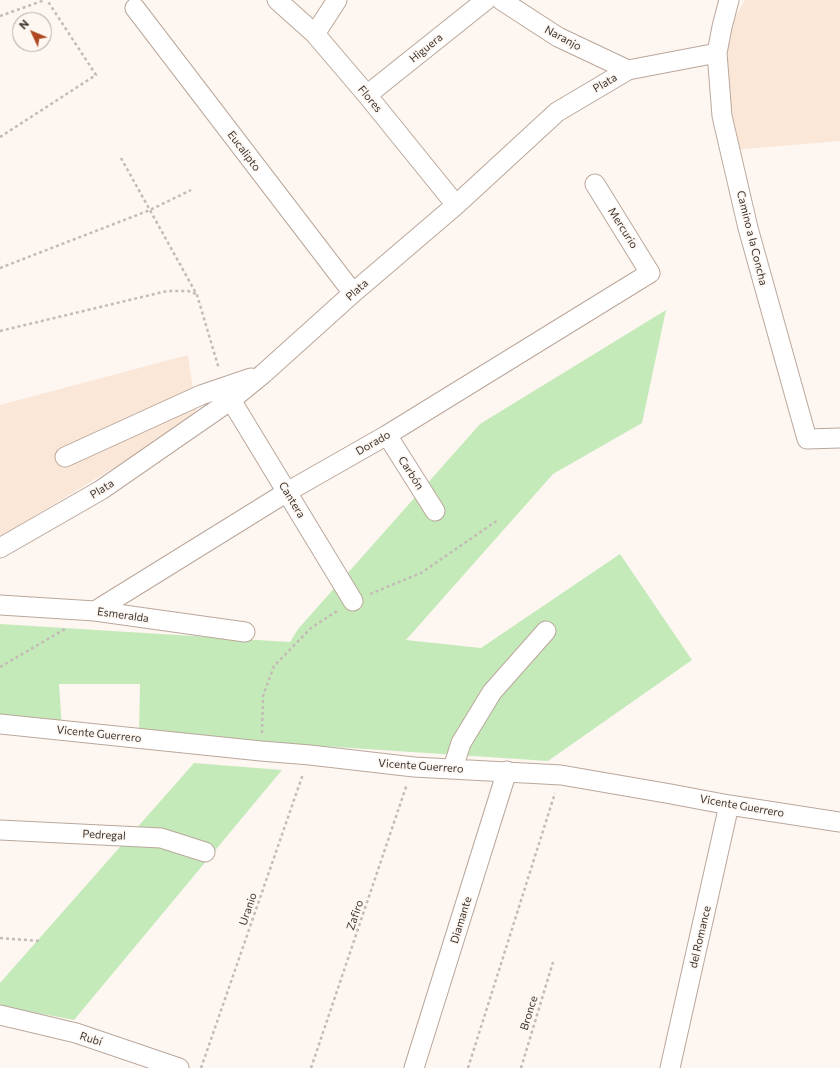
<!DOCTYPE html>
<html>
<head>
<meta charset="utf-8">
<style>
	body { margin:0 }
	#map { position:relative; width:840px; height:1068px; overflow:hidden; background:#fef6f1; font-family:Commissioner,sans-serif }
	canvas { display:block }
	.north { position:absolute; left:12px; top:12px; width:40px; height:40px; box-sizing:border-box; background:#fef6f1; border:1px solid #b0a8a3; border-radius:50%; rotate:314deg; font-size:11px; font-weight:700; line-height:16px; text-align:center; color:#3c342f }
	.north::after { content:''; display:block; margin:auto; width:14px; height:18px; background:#af4820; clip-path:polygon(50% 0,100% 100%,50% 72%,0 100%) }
</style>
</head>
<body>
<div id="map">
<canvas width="840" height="1068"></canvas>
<div class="north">N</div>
</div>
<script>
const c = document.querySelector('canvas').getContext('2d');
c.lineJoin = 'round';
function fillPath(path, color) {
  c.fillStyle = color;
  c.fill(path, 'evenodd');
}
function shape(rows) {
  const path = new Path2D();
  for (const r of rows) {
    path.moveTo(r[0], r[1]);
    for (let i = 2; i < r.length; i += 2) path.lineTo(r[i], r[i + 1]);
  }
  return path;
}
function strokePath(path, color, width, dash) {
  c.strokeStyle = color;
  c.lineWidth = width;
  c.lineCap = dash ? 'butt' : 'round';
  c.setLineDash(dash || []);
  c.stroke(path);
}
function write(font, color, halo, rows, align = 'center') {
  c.font = font + ' Commissioner,sans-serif';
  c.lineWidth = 3;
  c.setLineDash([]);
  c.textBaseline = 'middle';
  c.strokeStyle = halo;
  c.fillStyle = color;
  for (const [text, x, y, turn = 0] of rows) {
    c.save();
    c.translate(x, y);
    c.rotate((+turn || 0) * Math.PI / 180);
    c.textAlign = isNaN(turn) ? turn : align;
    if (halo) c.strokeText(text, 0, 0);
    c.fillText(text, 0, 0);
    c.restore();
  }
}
fillPath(shape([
	[745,0,840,0,840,141,730,150,720,72,728,30],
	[188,355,197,417,0,537,0,405]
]), '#fbe7d8');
fillPath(shape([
	[666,310,642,423,553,474,406,640,481,648,620,554,692,660,548,761,139,734,140,684,59,684,62,728,0,721,0,624,290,642,298,629,480,424],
	[194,763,282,770,74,1020,0,1006,0,983]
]), '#c4eaba');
const street = shape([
	[277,0,315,34,367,95,456,205],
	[501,0,558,37,628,70],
	[729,0,722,27,717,53,719,78,722,116,748,228,807,439,840,438],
	[135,8,353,293],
	[315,34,337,0],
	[367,95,486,0],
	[231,400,353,601],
	[387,435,435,511],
	[65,457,201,395,251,378],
	[0,548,101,490,231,400,263,374,353,293,456,205,557,112,628,70,717,53],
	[0,605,95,611,245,632],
	[95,611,287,492,387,435,650,273,595,184],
	[0,724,261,751,310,755,414,767,561,775,671,794,729,805,840,822],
	[453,768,461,743,492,692,546,631],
	[0,830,161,838,205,852],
	[0,1015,76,1033,179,1068],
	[414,1068,507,771],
	[670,1068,729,805]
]);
strokePath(street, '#baa79b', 21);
strokePath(shape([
	[0,16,45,0],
	[0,137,96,75,47,0],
	[121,158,197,295,219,369],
	[0,268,150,210,191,190],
	[0,331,167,291,188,291,196,294],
	[370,594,421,573,498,520],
	[0,667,65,629],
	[262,733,263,696,274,666,311,628,337,611],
	[0,938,39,941],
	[201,1068,303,774],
	[311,1068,407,784],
	[468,1068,555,793],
	[521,1068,553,962]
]), '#c3bbb6', 2.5, [3, 3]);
strokePath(street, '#fff', 19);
write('11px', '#3c342f', '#fef6f1', [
	["Naranjo",563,38,28],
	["Higuera",426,48,-39],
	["Plata",605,83,-31],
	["Flores",370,99,50],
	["Eucalipto",244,151,53],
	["Mercurio",623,228,58],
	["Camino a la Concha",752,238,76],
	["Plata",357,290,-42],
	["Dorado",373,443,-30],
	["Carbón",411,473,57],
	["Plata",102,489,-32],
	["Cantera",292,500,59],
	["Esmeralda",123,615,8],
	["Vicente Guerrero",99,734,6],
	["Vicente Guerrero",421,766,4],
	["Vicente Guerrero",742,806,10],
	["Pedregal",104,835,3],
	["Uranio",248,909,-71],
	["Zafiro",355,915,-71],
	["Diamante",461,920,-73],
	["del Romance",700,937,-77],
	["Bronce",529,1013,-73],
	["Rubí",91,1039,18]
]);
</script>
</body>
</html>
